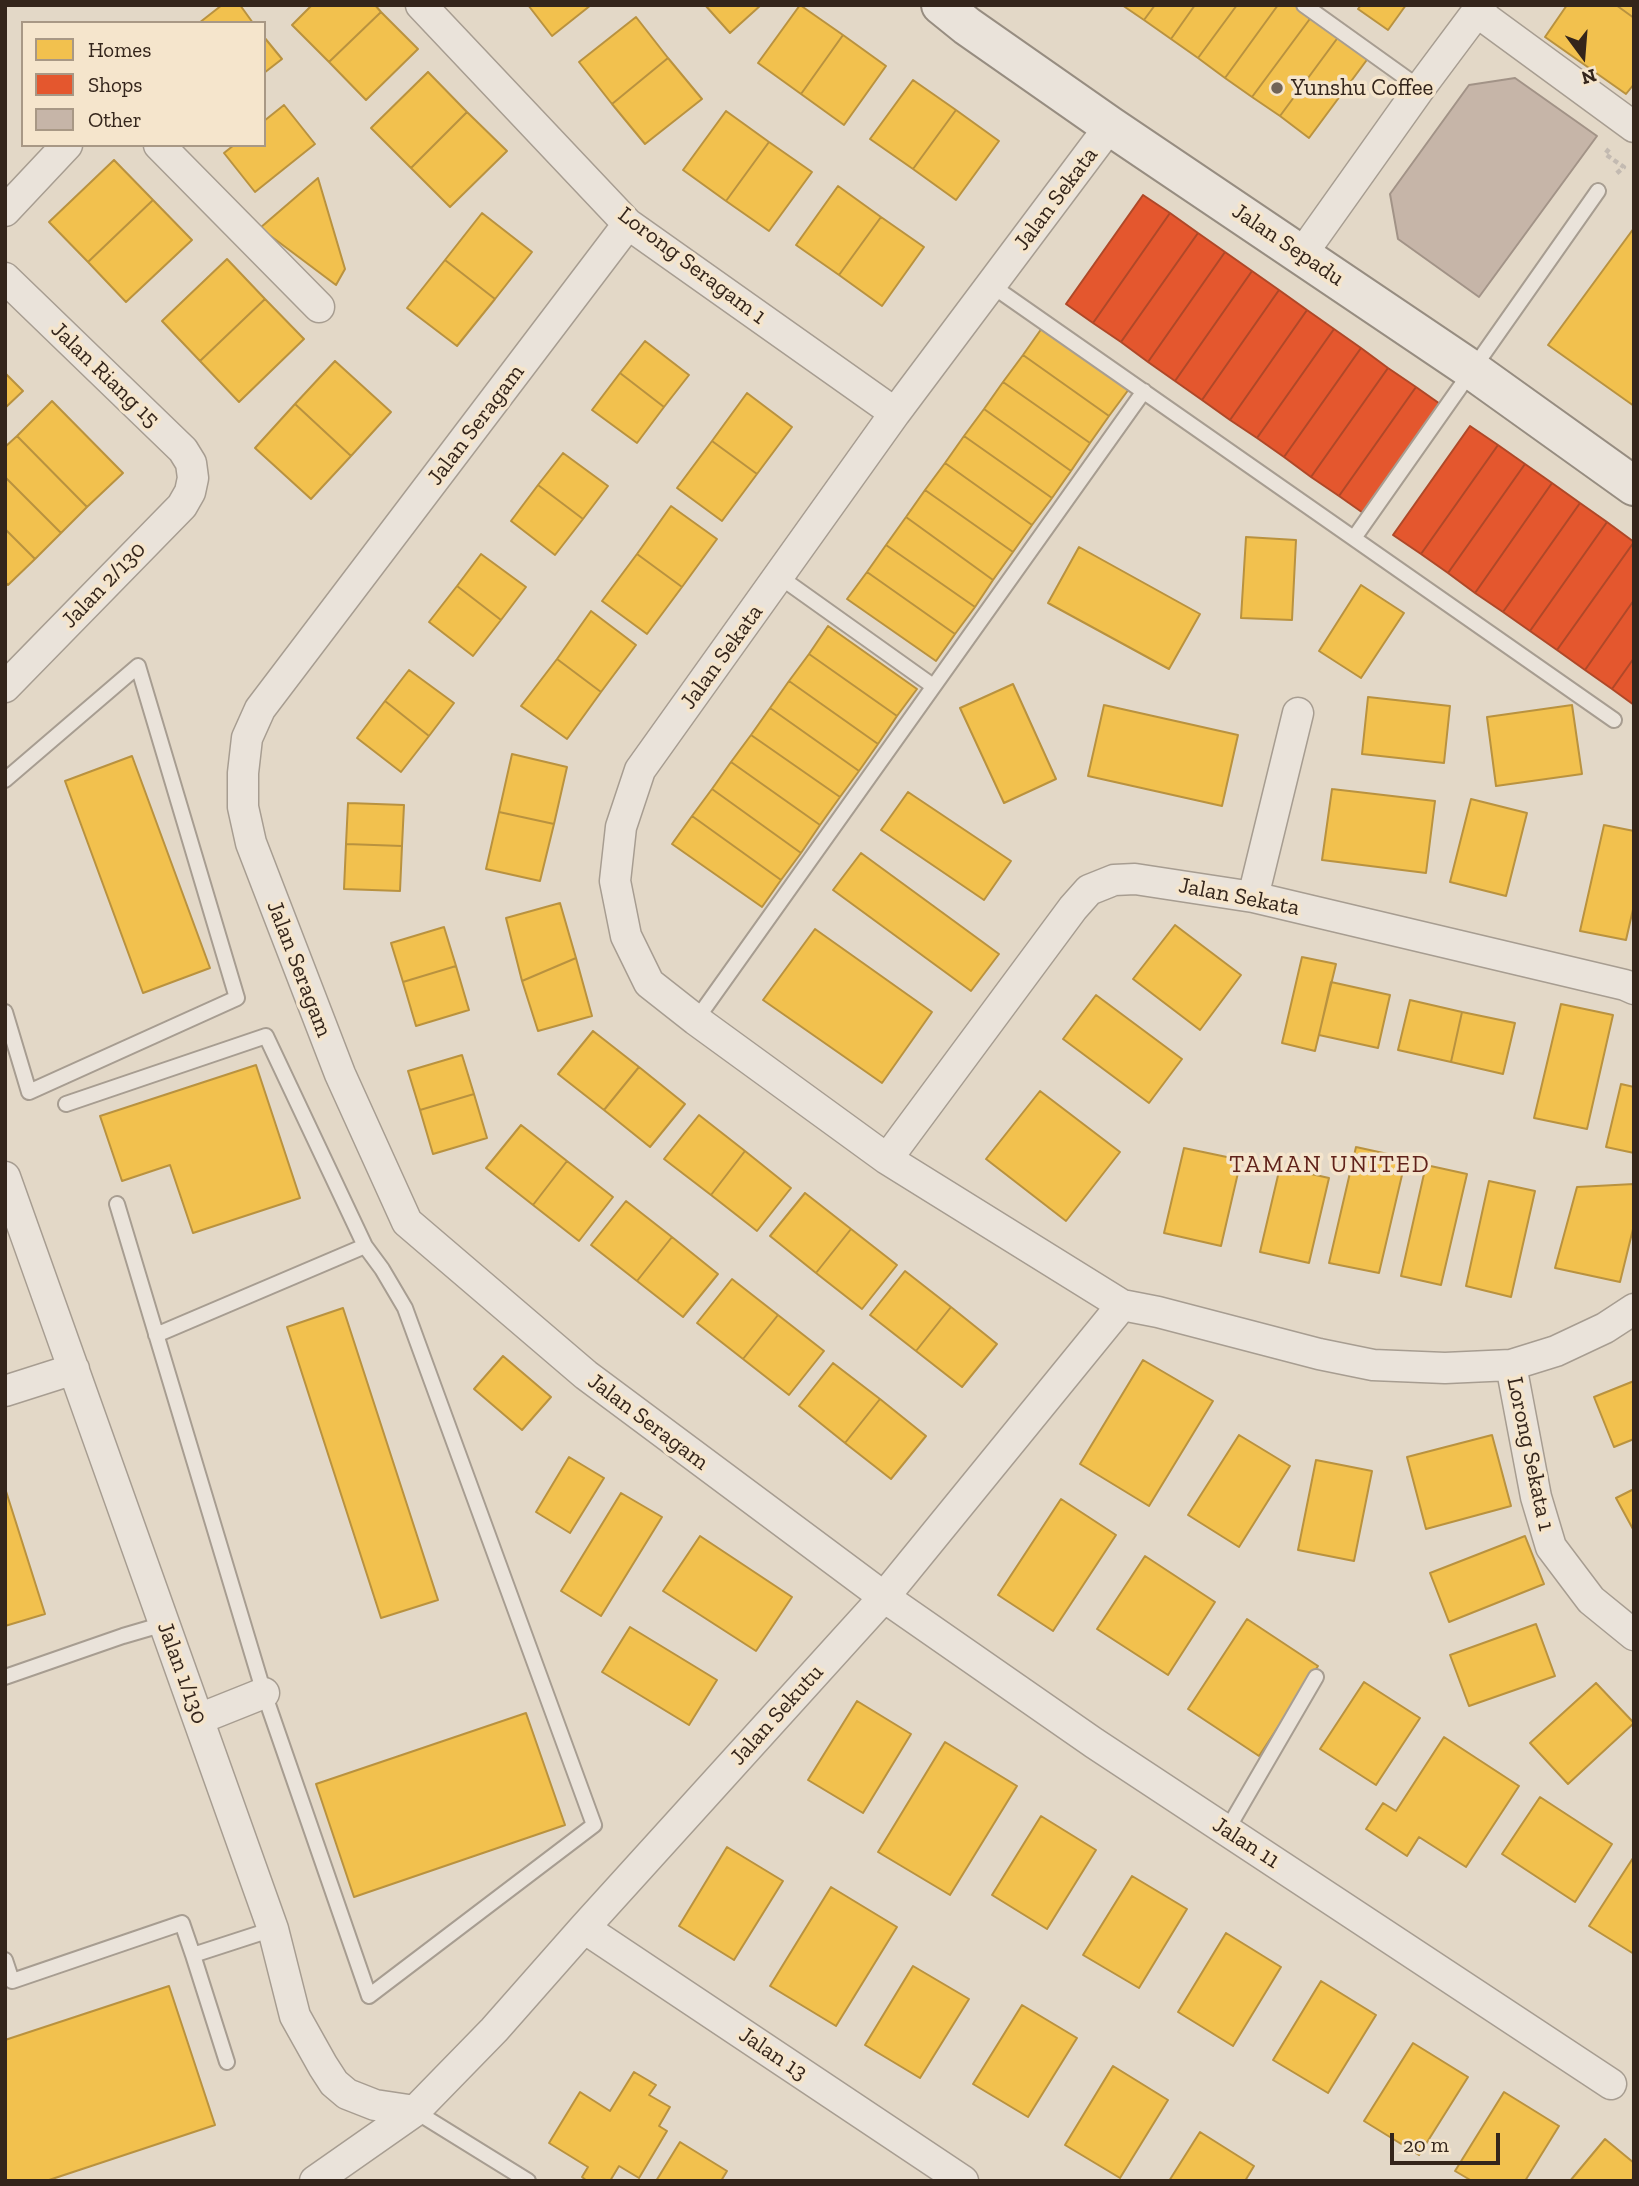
<!DOCTYPE html>
<html>
<head>
<meta charset="utf-8">
<style>
	body { margin:0 }
	#map { position:relative; width:1639px; height:2186px; overflow:hidden; background:#e3d8c7; font-family:"Zilla Slab",serif }
	canvas { display:block }
	.frame { position:absolute; inset:0; border:7px solid #34251b; pointer-events:none }
	.legend { position:absolute; left:21px; top:21px; width:245px; height:126px; box-sizing:border-box; background:#f5e5cc; border:2px solid #a89885; margin:0; padding:9px 12px; list-style:none; font-size:21px; color:#34251b }
	.legend li { display:flex; align-items:center; gap:14px; height:35px }
	.legend b { width:35px; border:2px solid #a89885 }
	.north { position:absolute; left:1548px; top:21px; width:70px; height:70px; -webkit-text-stroke:5px #f5e5cc; paint-order:stroke; rotate:164deg; font-size:19px; font-weight:700; line-height:28px; text-align:center; color:#34251b }
	.north::after { content:''; display:block; margin:auto; width:24px; height:32px; background:#34251b; clip-path:polygon(50% 0,100% 100%,50% 72%,0 100%) }
	.scale { position:absolute; left:1390px; top:2133px; width:110px; height:32px; box-sizing:border-box; border:4px solid #34251b; border-top:0; padding-left:9px; font-size:21px; line-height:24px; white-space:nowrap; color:#34251b; -webkit-text-stroke:5px #f5e5cc; paint-order:stroke }
</style>
</head>
<body>
<div id="map">
<canvas width="1639" height="2186"></canvas>
<div class="frame"></div>
<ul class="legend">
<li><b style="height:19px;background:#f2c14e"></b>Homes</li>
<li><b style="height:19px;background:#e4572e"></b>Shops</li>
<li><b style="height:19px;background:#c6b5a8"></b>Other</li>
</ul>
<div class="north">N</div>
<div class="scale">20 m</div>
</div>
<script>
const c = document.querySelector('canvas').getContext('2d');
c.lineJoin = 'round';
function fillPath(path, color) {
  c.fillStyle = color;
  c.fill(path, 'evenodd');
}
function shape(rows) {
  const path = new Path2D();
  for (const r of rows) {
    path.moveTo(r[0], r[1]);
    for (let i = 2; i < r.length; i += 2) path.lineTo(r[i], r[i + 1]);
  }
  return path;
}
function strokePath(path, color, width, dash) {
  c.strokeStyle = color;
  c.lineWidth = width;
  c.lineCap = dash ? 'butt' : 'round';
  c.setLineDash(dash || []);
  c.stroke(path);
}
function write(font, color, halo, rows, align = 'center') {
  c.font = font + ' "Zilla Slab",serif';
  c.lineWidth = 7;
  c.setLineDash([]);
  c.textBaseline = 'middle';
  c.strokeStyle = halo;
  c.fillStyle = color;
  for (const [text, x, y, turn = 0] of rows) {
    c.save();
    c.translate(x, y);
    c.rotate((+turn || 0) * Math.PI / 180);
    c.textAlign = isNaN(turn) ? turn : align;
    if (halo) c.strokeText(text, 0, 0);
    c.fillText(text, 0, 0);
    c.restore();
  }
}
const homes = shape([
	[222,5,240,5,253,23,199,23,222,5],
	[312,5,375,5,381,12,329,62,292,25,312,5],
	[528,5,591,5,552,36,528,5],
	[705,5,761,5,730,33,705,5],
	[800,5,843,35,801,94,758,63,800,5],
	[1122,5,1155,5,1144,20,1122,5],
	[1155,5,1195,5,1171,39,1144,20,1155,5],
	[1195,5,1237,5,1198,58,1171,39,1195,5],
	[1237,5,1278,5,1225,78,1198,58,1237,5],
	[1278,5,1296,5,1312,16,1252,97,1225,78,1278,5],
	[1361,5,1406,5,1388,30,1358,9,1361,5],
	[1567,5,1616,5,1634,18,1634,84,1626,94,1545,37,1567,5],
	[1616,5,1634,5,1634,18,1616,5],
	[381,12,418,49,366,100,329,62,381,12],
	[1312,16,1339,36,1280,116,1252,97,1312,16],
	[636,17,668,58,612,104,579,62,636,17],
	[843,35,886,66,844,125,801,94,843,35],
	[1339,36,1369,57,1309,138,1280,116,1339,36],
	[264,37,282,59,264,73,264,37],
	[668,58,702,99,645,144,612,104,668,58],
	[428,72,467,112,411,168,371,128,428,72],
	[913,80,956,110,913,169,870,139,913,80],
	[284,105,315,144,255,192,224,153,234,145,264,145,264,121,284,105],
	[956,110,999,141,956,200,913,169,956,110],
	[726,111,769,142,726,201,683,170,726,111],
	[467,112,507,151,450,207,411,168,467,112],
	[769,142,812,172,769,231,726,201,769,142],
	[114,160,153,200,88,262,49,222,114,160],
	[318,178,345,269,336,285,260,228,318,178],
	[838,186,881,217,839,275,796,245,838,186],
	[153,200,192,240,126,302,88,262,153,200],
	[482,213,532,252,495,299,445,260,482,213],
	[881,217,924,247,882,306,839,275,881,217],
	[1634,228,1634,406,1548,345,1634,228],
	[227,259,265,299,200,361,162,321,227,259],
	[445,260,495,299,457,346,407,308,445,260],
	[265,299,304,339,239,402,200,361,265,299],
	[1042,328,1129,389,1109,416,1023,355,1042,328],
	[645,341,689,375,664,407,620,373,645,341],
	[1023,355,1109,416,1090,443,1003,382,1023,355],
	[335,361,391,412,351,456,295,404,335,361],
	[5,373,23,391,5,408,5,373],
	[620,373,664,407,637,443,592,410,620,373],
	[1003,382,1090,443,1071,471,984,409,1003,382],
	[747,393,792,427,757,474,712,441,747,393],
	[52,401,123,473,87,507,17,436,52,401],
	[295,404,351,456,311,499,255,448,295,404],
	[984,409,1071,471,1052,498,964,436,984,409],
	[17,436,87,507,61,533,5,477,5,447,17,436],
	[964,436,1052,498,1032,525,945,463,964,436],
	[712,441,757,474,722,521,677,488,712,441],
	[563,453,608,486,583,519,538,485,563,453],
	[945,463,1032,525,1013,552,925,490,945,463],
	[5,477,61,533,35,559,5,529,5,477],
	[538,485,583,519,555,555,511,521,538,485],
	[925,490,1013,552,993,580,906,517,925,490],
	[671,506,717,539,682,587,637,554,671,506],
	[906,517,993,580,975,607,886,545,906,517],
	[5,529,35,559,8,585,5,582,5,529],
	[1246,537,1296,540,1292,620,1241,618,1246,537],
	[886,545,975,607,955,634,867,572,886,545],
	[1079,547,1200,614,1169,669,1048,603,1079,547],
	[481,554,526,587,501,620,457,586,481,554],
	[637,554,682,587,647,634,602,601,637,554],
	[867,572,955,634,936,661,847,599,867,572],
	[1361,585,1404,613,1361,678,1319,651,1361,585],
	[457,586,501,620,473,656,429,622,457,586],
	[591,611,636,645,601,692,557,659,591,611],
	[828,626,917,689,897,716,809,654,828,626],
	[809,654,897,716,878,744,789,681,809,654],
	[557,659,601,692,567,739,521,706,557,659],
	[409,670,454,703,429,736,385,701,409,670],
	[789,681,878,744,859,771,770,708,789,681],
	[1013,684,1056,779,1004,803,960,708,1013,684],
	[1368,697,1450,706,1444,763,1362,754,1368,697],
	[385,701,429,736,401,772,357,738,385,701],
	[1104,705,1238,735,1222,806,1088,776,1104,705],
	[1572,705,1582,774,1496,786,1487,717,1572,705],
	[770,708,859,771,840,797,751,735,770,708],
	[751,735,840,797,820,825,731,762,751,735],
	[512,754,567,767,554,824,499,812,512,754],
	[132,756,210,968,143,993,65,781,132,756],
	[731,762,820,825,801,853,712,789,731,762],
	[712,789,801,853,781,880,692,816,712,789],
	[1332,789,1435,801,1426,873,1322,860,1332,789],
	[908,792,1011,861,984,900,881,830,908,792],
	[1471,799,1527,813,1506,896,1450,882,1471,799],
	[348,803,404,805,402,846,346,844,348,803],
	[499,812,554,824,540,881,486,869,499,812],
	[692,816,781,880,762,907,672,844,692,816],
	[1604,825,1634,831,1634,905,1626,940,1580,931,1604,825],
	[346,844,402,846,400,891,344,889,346,844],
	[861,853,999,954,971,991,833,890,861,853],
	[560,903,576,958,522,981,506,918,560,903],
	[1175,925,1241,975,1200,1030,1133,979,1175,925],
	[444,927,456,966,403,982,391,943,444,927],
	[815,929,932,1012,882,1083,763,1000,815,929],
	[1302,957,1336,964,1315,1051,1282,1043,1302,957],
	[576,958,592,1016,538,1031,522,981,576,958],
	[456,966,469,1010,416,1026,403,982,456,966],
	[1331,982,1390,995,1378,1048,1319,1035,1331,982],
	[1096,995,1182,1059,1149,1103,1063,1039,1096,995],
	[1410,1000,1462,1012,1451,1062,1398,1050,1410,1000],
	[1561,1004,1613,1015,1587,1129,1534,1118,1561,1004],
	[1462,1012,1515,1023,1503,1074,1451,1062,1462,1012],
	[593,1031,639,1067,604,1110,558,1074,593,1031],
	[462,1055,474,1094,420,1110,408,1071,462,1055],
	[256,1065,300,1198,193,1233,170,1165,122,1181,100,1116,256,1065],
	[639,1067,685,1104,650,1147,604,1110,639,1067],
	[1621,1084,1634,1087,1634,1153,1606,1147,1621,1084],
	[1040,1091,1120,1152,1066,1221,986,1159,1040,1091],
	[474,1094,487,1138,433,1154,420,1110,474,1094],
	[699,1115,745,1151,711,1195,664,1159,699,1115],
	[521,1125,567,1161,533,1205,486,1168,521,1125],
	[1356,1147,1406,1158,1379,1273,1329,1263,1356,1147],
	[1184,1148,1241,1160,1221,1246,1164,1233,1184,1148],
	[745,1151,791,1188,757,1231,711,1195,745,1151],
	[567,1161,613,1197,579,1241,533,1205,567,1161],
	[1426,1165,1467,1174,1441,1285,1401,1276,1426,1165],
	[1280,1167,1329,1178,1309,1263,1260,1252,1280,1167],
	[1489,1181,1535,1191,1511,1297,1466,1286,1489,1181],
	[1634,1184,1634,1225,1620,1282,1555,1268,1577,1187,1634,1184],
	[805,1193,851,1229,816,1273,770,1236,805,1193],
	[626,1201,672,1237,637,1281,591,1245,626,1201],
	[851,1229,897,1265,862,1309,816,1273,851,1229],
	[672,1237,718,1274,683,1317,637,1281,672,1237],
	[905,1271,951,1307,916,1351,870,1315,905,1271],
	[732,1279,778,1315,743,1359,697,1323,732,1279],
	[951,1307,997,1344,962,1387,916,1351,951,1307],
	[343,1308,438,1600,381,1618,287,1327,343,1308],
	[778,1315,824,1351,789,1395,743,1359,778,1315],
	[503,1356,551,1397,522,1430,474,1389,503,1356],
	[1143,1360,1213,1401,1149,1506,1080,1464,1143,1360],
	[833,1363,880,1399,845,1443,799,1406,833,1363],
	[1634,1381,1634,1439,1614,1447,1594,1397,1634,1381],
	[880,1399,926,1436,891,1479,845,1443,880,1399],
	[1239,1435,1290,1466,1239,1547,1188,1515,1239,1435],
	[1492,1435,1511,1506,1426,1529,1407,1457,1492,1435],
	[569,1457,604,1478,570,1533,536,1512,569,1457],
	[1316,1460,1372,1471,1354,1561,1298,1550,1316,1460],
	[5,1488,45,1614,5,1626,5,1488],
	[1634,1489,1634,1531,1616,1498,1634,1489],
	[621,1493,662,1517,601,1616,561,1591,621,1493],
	[1061,1499,1116,1535,1053,1631,998,1595,1061,1499],
	[700,1536,792,1597,756,1651,663,1591,700,1536],
	[1525,1536,1544,1584,1449,1622,1430,1573,1525,1536],
	[1145,1556,1215,1602,1168,1675,1097,1629,1145,1556],
	[1247,1619,1318,1666,1259,1756,1188,1709,1247,1619],
	[1536,1624,1555,1676,1469,1706,1450,1655,1536,1624],
	[630,1627,717,1680,689,1725,602,1672,630,1627],
	[1364,1682,1420,1718,1376,1785,1320,1749,1364,1682],
	[1596,1683,1634,1723,1568,1784,1530,1743,1596,1683],
	[857,1701,911,1734,863,1813,808,1780,857,1701],
	[526,1713,565,1825,354,1897,316,1784,526,1713],
	[1444,1737,1519,1786,1466,1867,1419,1837,1407,1856,1366,1829,1383,1803,1396,1811,1444,1737],
	[945,1742,1017,1786,950,1895,878,1852,945,1742],
	[1540,1797,1612,1844,1575,1902,1502,1854,1540,1797],
	[1041,1816,1096,1850,1047,1929,992,1895,1041,1816],
	[727,1847,783,1881,734,1960,679,1926,727,1847],
	[1633,1858,1634,1859,1634,1954,1589,1926,1633,1858],
	[1132,1876,1187,1909,1139,1988,1083,1955,1132,1876],
	[831,1887,897,1927,836,2026,770,1986,831,1887],
	[1226,1933,1281,1967,1233,2046,1178,2012,1226,1933],
	[913,1966,969,1999,920,2078,865,2045,913,1966],
	[1321,1981,1376,2015,1328,2093,1273,2060,1321,1981],
	[169,1986,215,2125,46,2181,5,2181,5,2040,169,1986],
	[1022,2005,1077,2038,1028,2117,973,2084,1022,2005],
	[1413,2043,1468,2077,1419,2155,1364,2121,1413,2043],
	[1113,2066,1168,2100,1120,2178,1065,2145,1113,2066],
	[634,2072,656,2085,649,2095,670,2107,659,2126,667,2131,639,2178,619,2166,610,2181,587,2181,582,2177,588,2167,549,2143,580,2092,610,2111,634,2072],
	[1504,2092,1559,2126,1525,2181,1472,2181,1455,2171,1504,2092],
	[1200,2132,1254,2166,1245,2181,1169,2181,1200,2132],
	[1605,2139,1634,2163,1634,2177,1631,2181,1570,2181,1605,2139],
	[680,2142,727,2171,721,2181,656,2181,680,2142]
]);
fillPath(homes, '#f2c14e');
strokePath(homes, '#b9923f', 2);
const shops = shape([
	[1143,195,1170,213,1093,323,1066,304,1143,195],
	[1170,213,1198,233,1121,342,1093,323,1170,213],
	[1198,233,1225,252,1148,362,1121,342,1198,233],
	[1225,252,1252,271,1175,381,1148,362,1225,252],
	[1252,271,1279,290,1202,400,1175,381,1252,271],
	[1279,290,1307,310,1230,420,1202,400,1279,290],
	[1307,310,1334,329,1257,438,1230,420,1307,310],
	[1334,329,1361,348,1284,457,1257,438,1334,329],
	[1361,348,1388,368,1311,477,1284,457,1361,348],
	[1388,368,1416,387,1339,496,1311,477,1388,368],
	[1416,387,1443,406,1366,515,1339,496,1416,387],
	[1470,426,1498,445,1421,554,1393,535,1470,426],
	[1498,445,1525,464,1448,573,1421,554,1498,445],
	[1525,464,1552,483,1475,593,1448,573,1525,464],
	[1552,483,1580,503,1503,612,1475,593,1552,483],
	[1580,503,1607,522,1530,631,1503,612,1580,503],
	[1607,522,1634,542,1557,650,1530,631,1607,522],
	[1634,542,1634,600,1585,670,1557,650,1634,542],
	[1634,600,1634,658,1612,689,1585,670,1634,600],
	[1634,658,1634,705,1612,689,1634,658]
]);
fillPath(shops, '#e4572e');
strokePath(shops, '#af4828', 2);
const building = shape([
	[1515,78,1597,136,1479,297,1398,239,1390,194,1469,85,1515,78]
]);
fillPath(building, '#c6b5a8');
strokePath(building, '#a29387', 2);
const lane = shape([
	[1304,5,1420,88],
	[991,285,1614,720],
	[1354,538,1598,191],
	[780,577,933,686],
	[5,780,138,666,237,998,29,1092,5,1012],
	[696,1020,1144,391],
	[66,1104,266,1036,365,1246,382,1269,405,1308,594,1825,369,1996,264,1693,117,1204],
	[156,1335,365,1246],
	[5,1677,123,1636,164,1624],
	[1227,1830,1316,1677],
	[193,1955,227,2062],
	[5,1960,12,1981,182,1923,193,1955,273,1929],
	[415,2111,528,2181]
]);
const street = shape([
	[421,5,628,224,895,413],
	[1477,12,1634,127],
	[1110,126,895,413,640,770,621,827,615,881,626,936,649,983,696,1020,887,1159,1122,1305,1158,1312,1319,1354,1373,1365,1445,1368,1511,1365,1556,1351,1605,1328,1634,1309],
	[159,145,319,307],
	[5,211,67,145],
	[628,224,260,709,247,738,243,773,243,807,251,843,340,1074,407,1222,586,1375,884,1597,1094,1743,1611,2084],
	[1302,254,1420,88,1482,5],
	[5,278,183,450,191,463,193,478,190,492,182,506,5,687],
	[1253,897,1298,713],
	[887,1159,1073,908,1089,890,1114,880,1135,879,1253,897,1625,985,1634,989],
	[5,1177,273,1929,295,2016,323,2066,334,2083,347,2094,375,2105,415,2111],
	[1511,1365,1536,1497,1551,1547,1591,1600,1634,1635],
	[5,1391,74,1369],
	[199,1719,264,1693],
	[584,1928,963,2181],
	[315,2181,415,2111,494,2030,584,1928,884,1597,1122,1305]
]);
const secondary = shape([
	[941,5,967,26,1110,126,1472,370,1634,486]
]);
strokePath(lane, '#a79d91', 18);
strokePath(street, '#a79d91', 33);
strokePath(secondary, '#978d81', 42);
strokePath(shape([
	[1609,149,1605,154,1624,167,1616,174]
]), '#c3bab1', 4.5, [5, 3.5]);
strokePath(lane, '#eae3da', 14);
strokePath(street, '#eae3da', 30);
strokePath(secondary, '#eae3da', 38);
for (const [x, y, r, color] of [
	[1277,88,7,"#716457"]
]) {
  const dot = new Path2D();
  dot.arc(x, y, r, 0, 2 * Math.PI);
  c.fillStyle = color;
  c.fill(dot);
  strokePath(dot, '#f5e5cc', 2.5);
}
write('23px', '#34251b', '#f5e5cc', [
	["Yunshu Coffee",1291,88]
], 'left');
write('23px', '#34251b', '#f5e5cc', [
	["Jalan Sekata",1056,199,-53],
	["Jalan Sepadu",1288,245,34],
	["Lorong Seragam 1",692,266,37],
	["Jalan Riang 15",105,375,44],
	["Jalan Seragam",476,425,-53],
	["Jalan 2/130",104,585,-46],
	["Jalan Sekata",722,657,-54],
	["Jalan Sekata",1239,897,11],
	["Jalan Seragam",299,969,69],
	["Jalan Seragam",648,1422,37],
	["Lorong Sekata 1",1530,1454,78],
	["Jalan 1/130",182,1673,70],
	["Jalan Sekutu",777,1715,-48],
	["Jalan 11",1246,1843,33],
	["Jalan 13",773,2054,34]
]);
c.letterSpacing = '2px';
write('24px', '#61221a', '#f5e5cc', [
	["TAMAN UNITED",1330,1165]
]);
c.letterSpacing = '0px';
</script>
</body>
</html>
